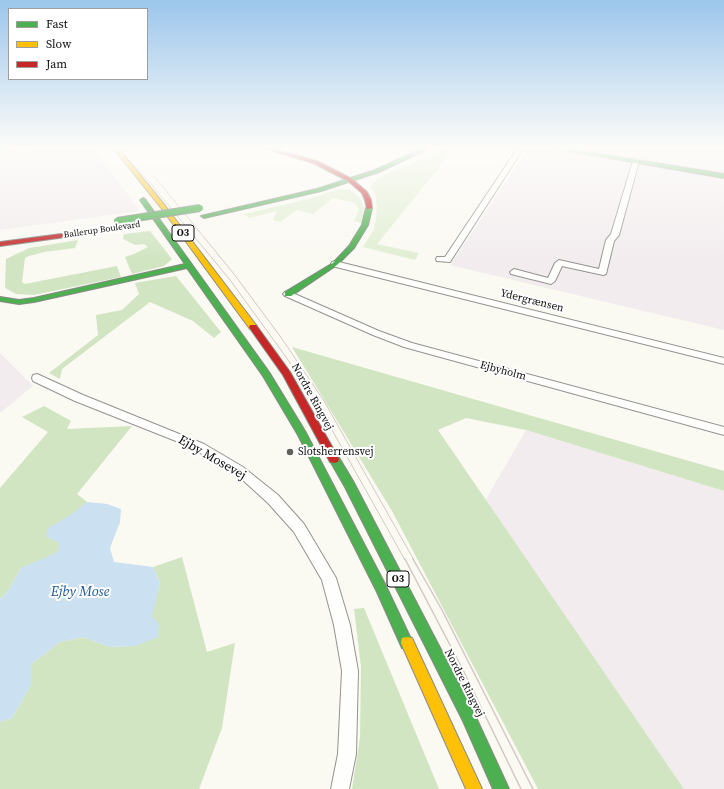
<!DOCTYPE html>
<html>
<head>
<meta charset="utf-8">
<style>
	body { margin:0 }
	#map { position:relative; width:724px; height:789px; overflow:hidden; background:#faf9f2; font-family:"Source Serif 4",serif }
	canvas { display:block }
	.legend { position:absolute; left:8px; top:8px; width:140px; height:72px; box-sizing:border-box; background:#fff; border:1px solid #9e9e9e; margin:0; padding:5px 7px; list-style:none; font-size:12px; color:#0d0d0d }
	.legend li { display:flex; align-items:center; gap:8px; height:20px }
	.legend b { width:20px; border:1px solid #9e9e9e }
</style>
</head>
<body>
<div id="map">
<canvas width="724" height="789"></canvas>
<ul class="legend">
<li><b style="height:5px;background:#4caf50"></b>Fast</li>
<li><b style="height:5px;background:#ffc107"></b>Slow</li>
<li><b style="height:5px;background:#c62828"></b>Jam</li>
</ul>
</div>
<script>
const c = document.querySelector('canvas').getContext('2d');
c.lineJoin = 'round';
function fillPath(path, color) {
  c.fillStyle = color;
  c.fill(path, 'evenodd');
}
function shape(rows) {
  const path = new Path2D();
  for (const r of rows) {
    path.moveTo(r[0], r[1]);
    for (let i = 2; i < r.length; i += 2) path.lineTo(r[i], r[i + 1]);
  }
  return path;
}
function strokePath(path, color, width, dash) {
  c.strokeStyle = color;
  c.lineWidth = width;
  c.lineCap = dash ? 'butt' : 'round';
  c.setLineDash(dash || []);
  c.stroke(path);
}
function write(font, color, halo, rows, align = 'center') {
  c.font = font + ' "Source Serif 4",serif';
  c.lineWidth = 4;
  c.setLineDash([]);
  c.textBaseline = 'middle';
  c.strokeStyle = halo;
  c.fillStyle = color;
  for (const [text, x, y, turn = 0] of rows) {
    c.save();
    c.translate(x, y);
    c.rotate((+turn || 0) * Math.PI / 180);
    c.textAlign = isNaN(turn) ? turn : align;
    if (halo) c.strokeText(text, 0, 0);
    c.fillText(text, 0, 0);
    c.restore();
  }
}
fillPath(shape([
	[18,149,19,153,44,149,93,149,100,157,140,211,0,230,0,152],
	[528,149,724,149,724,330,450,265],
	[0,353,33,386,0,413],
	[526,430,724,491,724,789,684,789,485,501]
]), '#f2ecee');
fillPath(shape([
	[440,149,454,149,377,244,419,253,415,260,363,247,374,229,376,218,377,207,375,193,370,187,378,178,422,159],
	[339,189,350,190,360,198,364,208,362,223,354,221,359,209,355,203,333,198,313,214,297,210,280,222,273,220,277,211,249,218,244,214,312,198]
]), '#e1eed3');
fillPath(shape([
	[150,231,172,259,164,266,132,274,125,257,134,254,148,247,144,244,135,245,123,239,124,234],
	[78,240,75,248,44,252,29,256,25,258,22,282,25,284,117,266,121,277,34,295,16,294,5,288,6,259,29,248],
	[176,276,221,332,214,338,193,321,150,302,62,369,60,379,49,373,98,335,96,315,122,310,139,294,135,283],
	[292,347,724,471,724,491,526,430,466,418,438,430,684,789,538,789,392,511],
	[44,406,71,421,67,429,132,426,77,494,87,502,46,536,60,543,58,553,21,568,9,590,0,599,0,488,48,432,22,417],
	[182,557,207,652,235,643,222,728,199,789,0,789,0,722,12,718,31,685,31,664,60,642,83,637,110,647,135,646,151,616,160,583,153,567],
	[364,608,439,789,352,789,360,738,361,667,354,609]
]), '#d1e5c2');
fillPath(shape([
	[87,502,107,504,121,509,120,522,110,548,114,562,153,567,160,583,152,616,159,624,158,637,135,646,110,647,83,637,60,642,31,664,31,685,12,718,0,722,0,599,9,590,21,568,58,552,59,543,46,536,48,528,69,516]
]), '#cbe0f1');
strokePath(shape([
	[0,150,8,149]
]), '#cbe0f1', 2.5);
const street = shape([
	[517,149,523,149,450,262,437,261,436,259,437,257,445,257,517,149],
	[636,159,639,161,619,235,614,241,606,274,603,275,562,266,555,281,551,284,511,274,510,272,514,269,548,278,555,263,559,260,599,269,606,240,611,234,633,161,636,159],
	[335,261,724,358,724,364,332,266,331,264,332,262,335,261],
	[288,291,379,331,412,343,724,427,724,435,404,347,373,335,285,296,283,294,285,292,288,291],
	[37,374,83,395,204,444,243,467,278,495,304,524,336,578,350,625,358,671,356,754,349,789,331,789,338,754,342,671,334,625,322,580,294,532,268,503,235,473,186,445,75,401,33,381,32,378,33,375,37,374]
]);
const fast = shape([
	[421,149,428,149,379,172,321,191,204,218,201,216,317,189,375,170,421,149],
	[557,149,569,149,724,174,724,178,557,149],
	[143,198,145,199,269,372,305,431,385,584,413,643,412,648,407,649,402,648,377,592,298,435,263,376,187,268,34,302,19,304,0,301,0,297,19,300,34,298,185,264,140,200,143,198],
	[369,206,372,208,368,225,354,248,337,265,291,296,285,296,285,292,333,263,349,246,362,225,366,208,369,206],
	[334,455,338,456,353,481,473,711,509,789,493,789,463,721,345,487,329,459,330,456,334,455]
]);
const slow = shape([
	[114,149,119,149,166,207,256,325,257,327,256,329,250,329,162,209,114,149],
	[407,637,412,638,482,789,466,789,401,643,402,638,407,637]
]);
const jam = shape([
	[266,149,274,149,317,161,352,179,367,192,371,200,372,208,367,209,365,200,362,193,348,181,313,163,266,149],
	[122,226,124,227,124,229,0,246,0,242,122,226],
	[250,325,256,325,290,372,339,459,338,462,334,463,330,462,283,375,249,327,250,325]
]);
strokePath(street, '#949390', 2);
strokePath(fast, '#8a8a87', 2);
strokePath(slow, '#8a8a87', 2);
strokePath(jam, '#8a8a87', 2);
fillPath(street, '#fefefd');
fillPath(fast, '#4caf50');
fillPath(slow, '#ffc107');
fillPath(jam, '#c62828');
strokePath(shape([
	[136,166,230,280,286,357,318,405,405,560],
	[154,176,234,274,280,336,324,401,414,560]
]), '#d5c7c5', 1);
strokePath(shape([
	[405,559,462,668,521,789],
	[413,559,442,610,533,789]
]), '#d5c7c5', 1.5);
const fastBridge = shape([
	[117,221,200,208]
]);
strokePath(fastBridge, '#8a8a87', 8, []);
strokePath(fastBridge, '#4caf50', 6);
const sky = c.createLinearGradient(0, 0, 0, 260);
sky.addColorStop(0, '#9cc6ec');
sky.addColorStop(0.57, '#fdfcf9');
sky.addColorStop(1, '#fdfcf900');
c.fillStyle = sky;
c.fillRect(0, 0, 724, 260);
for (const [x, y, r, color] of [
	[290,452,4,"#60605d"]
]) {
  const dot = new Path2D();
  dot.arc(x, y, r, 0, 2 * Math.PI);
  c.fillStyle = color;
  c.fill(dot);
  strokePath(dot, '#fff', 1.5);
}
write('9px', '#0d0d0d', '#fff', [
	["Ballerup Boulevard",102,230,-8]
]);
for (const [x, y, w] of [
	[183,233,22],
	[398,579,22]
]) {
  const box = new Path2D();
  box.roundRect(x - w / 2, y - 8, w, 16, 3);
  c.fillStyle = '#fff';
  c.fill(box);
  strokePath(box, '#0d0d0d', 1);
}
write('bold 10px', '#0d0d0d', null, [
	["O3",183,233],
	["O3",398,579]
]);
write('11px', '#0d0d0d', '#fff', [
	["Ydergrænsen",532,301,14],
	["Ejbyholm",503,371,15],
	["Nordre Ringvej",312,397,61],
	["Nordre Ringvej",464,683,63]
]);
write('11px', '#0d0d0d', '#fff', [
	["Slotsherrensvej",298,452]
], 'left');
write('13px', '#0d0d0d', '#fff', [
	["Ejby Mosevej",212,458,30]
]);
write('italic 14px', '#205894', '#fff', [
	["Ejby Mose",80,592]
]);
</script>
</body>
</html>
